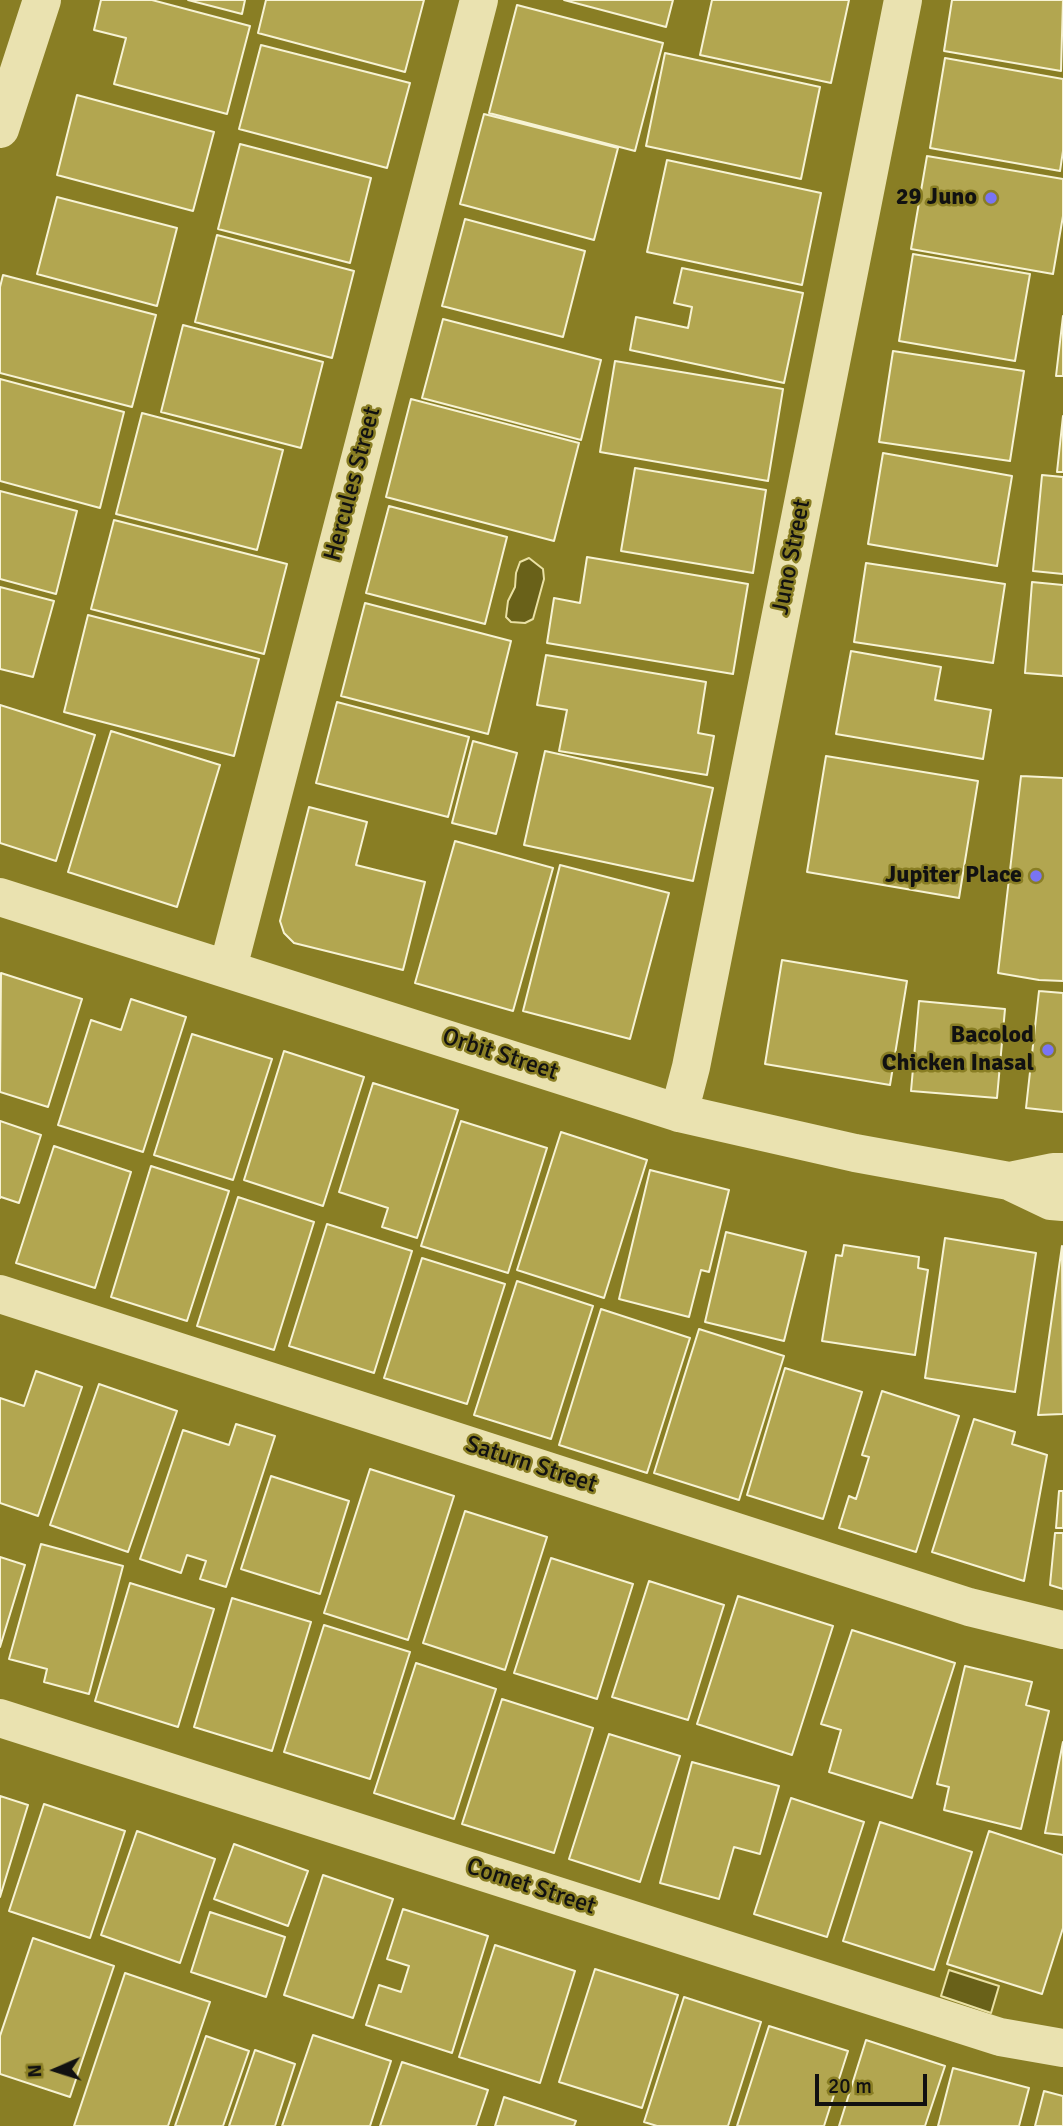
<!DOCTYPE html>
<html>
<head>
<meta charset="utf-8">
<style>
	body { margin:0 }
	#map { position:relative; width:1063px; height:2126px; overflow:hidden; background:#897e24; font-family:Signika,sans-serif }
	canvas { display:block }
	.north { position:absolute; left:21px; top:2035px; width:70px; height:70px; -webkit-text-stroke:5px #897e24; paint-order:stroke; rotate:267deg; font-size:19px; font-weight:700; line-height:28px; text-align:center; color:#111 }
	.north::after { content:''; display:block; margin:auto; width:24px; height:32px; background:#111; clip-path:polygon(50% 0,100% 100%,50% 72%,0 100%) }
	.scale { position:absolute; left:815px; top:2074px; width:112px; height:32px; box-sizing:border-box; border:4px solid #111; border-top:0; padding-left:9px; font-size:21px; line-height:24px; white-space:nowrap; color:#111; -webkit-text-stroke:5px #897e24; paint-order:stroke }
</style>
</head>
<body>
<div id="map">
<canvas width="1063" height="2126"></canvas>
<div class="north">N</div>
<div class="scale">20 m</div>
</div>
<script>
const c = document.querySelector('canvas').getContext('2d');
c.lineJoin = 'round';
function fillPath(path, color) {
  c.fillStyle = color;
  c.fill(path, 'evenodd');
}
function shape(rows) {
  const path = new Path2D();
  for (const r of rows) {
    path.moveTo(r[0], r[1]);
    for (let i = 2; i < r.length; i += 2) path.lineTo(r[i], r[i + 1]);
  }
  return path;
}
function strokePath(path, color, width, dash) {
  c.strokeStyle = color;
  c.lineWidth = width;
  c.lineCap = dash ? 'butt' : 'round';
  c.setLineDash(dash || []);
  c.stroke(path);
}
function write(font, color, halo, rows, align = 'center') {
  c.font = font + ' Signika,sans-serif';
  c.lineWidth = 5;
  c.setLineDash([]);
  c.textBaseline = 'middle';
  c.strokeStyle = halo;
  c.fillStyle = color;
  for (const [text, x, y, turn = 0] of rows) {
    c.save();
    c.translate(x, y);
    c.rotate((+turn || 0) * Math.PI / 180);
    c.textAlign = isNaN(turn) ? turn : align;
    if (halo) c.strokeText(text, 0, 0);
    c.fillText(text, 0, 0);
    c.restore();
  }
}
const water = shape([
	[529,558,543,569,544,579,533,619,525,623,511,622,506,617,508,601,515,587,516,573,520,562,529,558],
	[949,1970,999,1986,991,2013,941,1996,949,1970]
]);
fillPath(water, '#696119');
strokePath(water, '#eae1a4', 2);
const building = shape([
	[101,0,152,0,250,26,227,114,114,84,126,38,94,30,101,0],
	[188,0,245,0,242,14,188,0],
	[266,0,424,0,405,72,258,33,266,0],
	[564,0,673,0,666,27,564,0],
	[712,0,849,0,831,83,700,55,712,0],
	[952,0,1063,0,1061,71,944,51,952,0],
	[517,5,663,43,635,151,489,113,517,5],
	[261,45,410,83,387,168,239,129,261,45],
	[665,53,820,87,801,179,646,146,665,53],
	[945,58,1063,79,1063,151,1060,171,930,148,945,58],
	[77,95,214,132,193,211,57,175,77,95],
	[484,114,618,148,594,240,460,204,484,114],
	[240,144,371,178,350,263,218,229,240,144],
	[927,156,1063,179,1063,216,1053,274,911,249,927,156],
	[667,160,821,193,802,285,647,252,667,160],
	[57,197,177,228,157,306,37,274,57,197],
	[465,219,585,251,563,337,442,306,465,219],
	[217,235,354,271,332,358,195,322,217,235],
	[913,254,1030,274,1015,361,899,341,913,254],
	[682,268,803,293,784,383,630,350,636,317,688,328,692,307,674,303,682,268],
	[3,275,156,315,132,407,0,373,0,287,3,275],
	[1063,316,1063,376,1056,376,1063,316],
	[443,319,601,360,581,440,422,398,443,319],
	[183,325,323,362,301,448,161,412,183,325],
	[893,351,1024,371,1010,461,879,442,893,351],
	[615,361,783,389,768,481,600,452,615,361],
	[0,379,124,412,100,508,0,481,0,379],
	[411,399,579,443,554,541,386,497,411,399],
	[142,413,283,450,257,550,116,514,142,413],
	[1063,416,1063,472,1057,472,1063,416],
	[883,453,1012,476,997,566,868,544,883,453],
	[635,468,766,490,753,573,621,551,635,468],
	[1042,475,1063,477,1063,574,1033,571,1042,475],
	[0,491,77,511,56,594,0,579,0,491],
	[389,506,507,537,485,624,366,593,389,506],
	[114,520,287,564,264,654,91,609,114,520],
	[587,557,748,584,733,674,547,643,554,598,580,603,587,557],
	[866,563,1005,584,993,663,854,642,866,563],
	[1032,582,1063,585,1063,676,1025,673,1032,582],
	[0,587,54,601,33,677,0,669,0,587],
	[365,603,511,641,488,734,341,696,365,603],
	[88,615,259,659,234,756,64,712,88,615],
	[851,651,941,667,935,700,991,710,983,759,836,734,851,651],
	[546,655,706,682,698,733,714,736,707,775,559,751,567,710,537,705,546,655],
	[337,702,469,737,448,817,316,783,337,702],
	[0,705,95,735,56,861,0,843,0,705],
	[111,731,220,765,177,907,68,872,111,731],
	[473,741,517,753,496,834,452,823,473,741],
	[545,751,713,788,693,881,524,845,545,751],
	[826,756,978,781,959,898,807,872,826,756],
	[1021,776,1063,778,1063,981,1039,980,998,973,1021,776],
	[309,807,367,822,356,865,425,882,403,970,294,943,284,933,280,921,309,807],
	[455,841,553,868,513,1011,415,983,455,841],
	[560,865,669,893,630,1039,523,1011,560,865],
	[782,960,907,981,890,1085,765,1064,782,960],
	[1,973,82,999,48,1107,0,1092,1,973],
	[1039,991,1063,993,1063,1112,1026,1108,1039,991],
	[131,999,186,1017,143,1152,58,1125,91,1020,121,1030,131,999],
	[919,1001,1005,1009,997,1098,911,1091,919,1001],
	[192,1034,272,1059,233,1180,154,1155,192,1034],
	[284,1051,364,1077,323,1206,244,1180,284,1051],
	[373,1083,458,1110,417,1238,382,1227,388,1208,339,1192,373,1083],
	[0,1121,41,1135,19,1203,1,1197,0,1198,0,1121],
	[461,1121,547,1148,508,1273,421,1246,461,1121],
	[561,1132,647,1160,604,1298,517,1270,561,1132],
	[54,1146,131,1172,95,1288,16,1263,54,1146],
	[151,1166,229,1191,187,1321,111,1297,151,1166],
	[650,1170,729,1190,709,1272,701,1270,689,1317,619,1299,650,1170],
	[238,1197,314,1222,274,1350,197,1326,238,1197],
	[327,1224,412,1251,374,1373,289,1346,327,1224],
	[726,1232,806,1252,784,1341,705,1322,726,1232],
	[945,1238,1036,1253,1015,1392,925,1378,945,1238],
	[844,1245,919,1257,918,1268,928,1270,915,1355,822,1341,836,1255,842,1256,844,1245],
	[1062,1246,1063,1414,1038,1415,1062,1246],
	[422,1258,505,1284,467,1404,384,1378,422,1258],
	[517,1281,593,1306,551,1439,474,1415,517,1281],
	[601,1309,690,1338,647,1473,559,1445,601,1309],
	[699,1329,784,1356,739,1500,654,1473,699,1329],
	[785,1368,862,1392,823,1519,747,1495,785,1368],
	[36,1371,82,1387,38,1516,0,1503,0,1398,24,1406,36,1371],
	[99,1384,177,1411,128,1552,50,1525,99,1384],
	[882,1391,959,1416,916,1552,839,1528,849,1496,856,1499,869,1457,862,1455,882,1391],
	[974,1419,1015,1432,1012,1444,1047,1455,1024,1581,932,1552,974,1419],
	[236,1424,275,1436,226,1587,200,1579,206,1561,187,1555,181,1573,140,1559,183,1430,229,1445,236,1424],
	[370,1469,454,1496,408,1640,324,1613,370,1469],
	[271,1476,349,1501,320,1594,241,1569,271,1476],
	[1059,1491,1063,1491,1063,1528,1056,1528,1059,1491],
	[465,1511,547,1537,505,1670,423,1643,465,1511],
	[1055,1533,1063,1533,1063,1589,1050,1585,1055,1533],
	[41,1544,123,1566,89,1694,44,1682,47,1669,9,1659,41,1544],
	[0,1557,25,1565,0,1647,0,1557],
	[551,1558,633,1584,597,1699,514,1673,551,1558],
	[649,1581,724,1605,688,1720,612,1697,649,1581],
	[130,1583,214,1609,178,1727,95,1701,130,1583],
	[738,1596,833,1626,792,1755,697,1724,738,1596],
	[232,1598,311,1622,272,1751,194,1727,232,1598],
	[324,1625,410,1652,370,1779,284,1752,324,1625],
	[852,1630,955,1663,912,1798,829,1772,841,1730,821,1724,852,1630],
	[416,1663,496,1689,454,1819,374,1793,416,1663],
	[965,1666,1032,1682,1026,1705,1049,1711,1021,1829,944,1810,949,1787,937,1784,965,1666],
	[502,1699,593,1728,554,1853,462,1824,502,1699],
	[609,1734,680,1756,640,1882,569,1859,609,1734],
	[1063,1742,1063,1835,1045,1833,1063,1742],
	[692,1762,779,1786,760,1854,734,1847,719,1899,660,1883,692,1762],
	[0,1796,28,1805,0,1897,0,1796],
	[791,1798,864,1822,827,1937,754,1914,791,1798],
	[44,1804,125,1831,90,1938,9,1911,44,1804],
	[880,1822,972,1852,934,1970,843,1941,880,1822],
	[137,1831,215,1859,180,1963,101,1935,137,1831],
	[989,1831,1063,1855,1063,1928,1042,1994,947,1964,989,1831],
	[234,1844,308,1871,288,1926,214,1899,234,1844],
	[323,1875,393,1899,353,2018,284,1995,323,1875],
	[403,1909,488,1936,452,2053,366,2025,379,1985,401,1992,409,1966,387,1959,403,1909],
	[210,1912,285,1937,266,1997,191,1972,210,1912],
	[33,1938,114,1966,70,2097,0,2074,0,2036,33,1938],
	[495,1945,575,1971,540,2083,459,2057,495,1945],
	[595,1969,678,1995,642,2108,559,2082,595,1969],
	[125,1973,210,2002,168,2126,74,2126,125,1973],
	[684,1997,761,2022,728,2126,657,2126,644,2122,684,1997],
	[769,2026,848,2051,824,2126,737,2126,769,2026],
	[313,2035,391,2061,370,2126,282,2126,313,2035],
	[206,2036,249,2051,223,2126,175,2126,206,2036],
	[866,2040,945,2066,925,2126,839,2126,866,2040],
	[255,2050,295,2064,275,2126,229,2126,255,2050],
	[402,2062,488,2090,476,2126,380,2126,402,2062],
	[953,2068,1029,2088,1019,2126,938,2126,953,2068],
	[1044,2091,1063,2096,1063,2126,1035,2126,1044,2091],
	[504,2097,576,2121,574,2126,495,2126,504,2097]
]);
fillPath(building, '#b2a650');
strokePath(building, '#f7f3d4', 2);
strokePath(shape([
	[0,129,42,0],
	[0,897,679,1113,855,1153,1009,1181,1051,1201,1063,1202],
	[228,968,479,0],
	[679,1113,691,1067,903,0],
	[1009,1181,1053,1172,1063,1172],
	[0,1294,969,1607,1063,1630],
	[0,1718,1000,2037,1063,2048]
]), '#eae2b0', 38);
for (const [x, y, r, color] of [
	[991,198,7,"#7974f4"],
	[1036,876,7,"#7974f4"],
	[1048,1050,7,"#7974f4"]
]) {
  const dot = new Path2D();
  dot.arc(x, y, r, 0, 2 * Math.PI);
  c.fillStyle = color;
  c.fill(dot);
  strokePath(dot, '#897e24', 2.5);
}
write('bold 24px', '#111', '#897e24', [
	["29 Juno",977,198],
	["Jupiter Place",1022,876],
	["Bacolod",1034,1036],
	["Chicken Inasal",1034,1064]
], 'right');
write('24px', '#111', '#897e24', [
	["Hercules Street",353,484,-75],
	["Juno Street",792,557,-79],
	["Orbit Street",500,1055,18],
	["Saturn Street",531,1465,18],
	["Comet Street",531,1887,18]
]);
</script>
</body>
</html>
